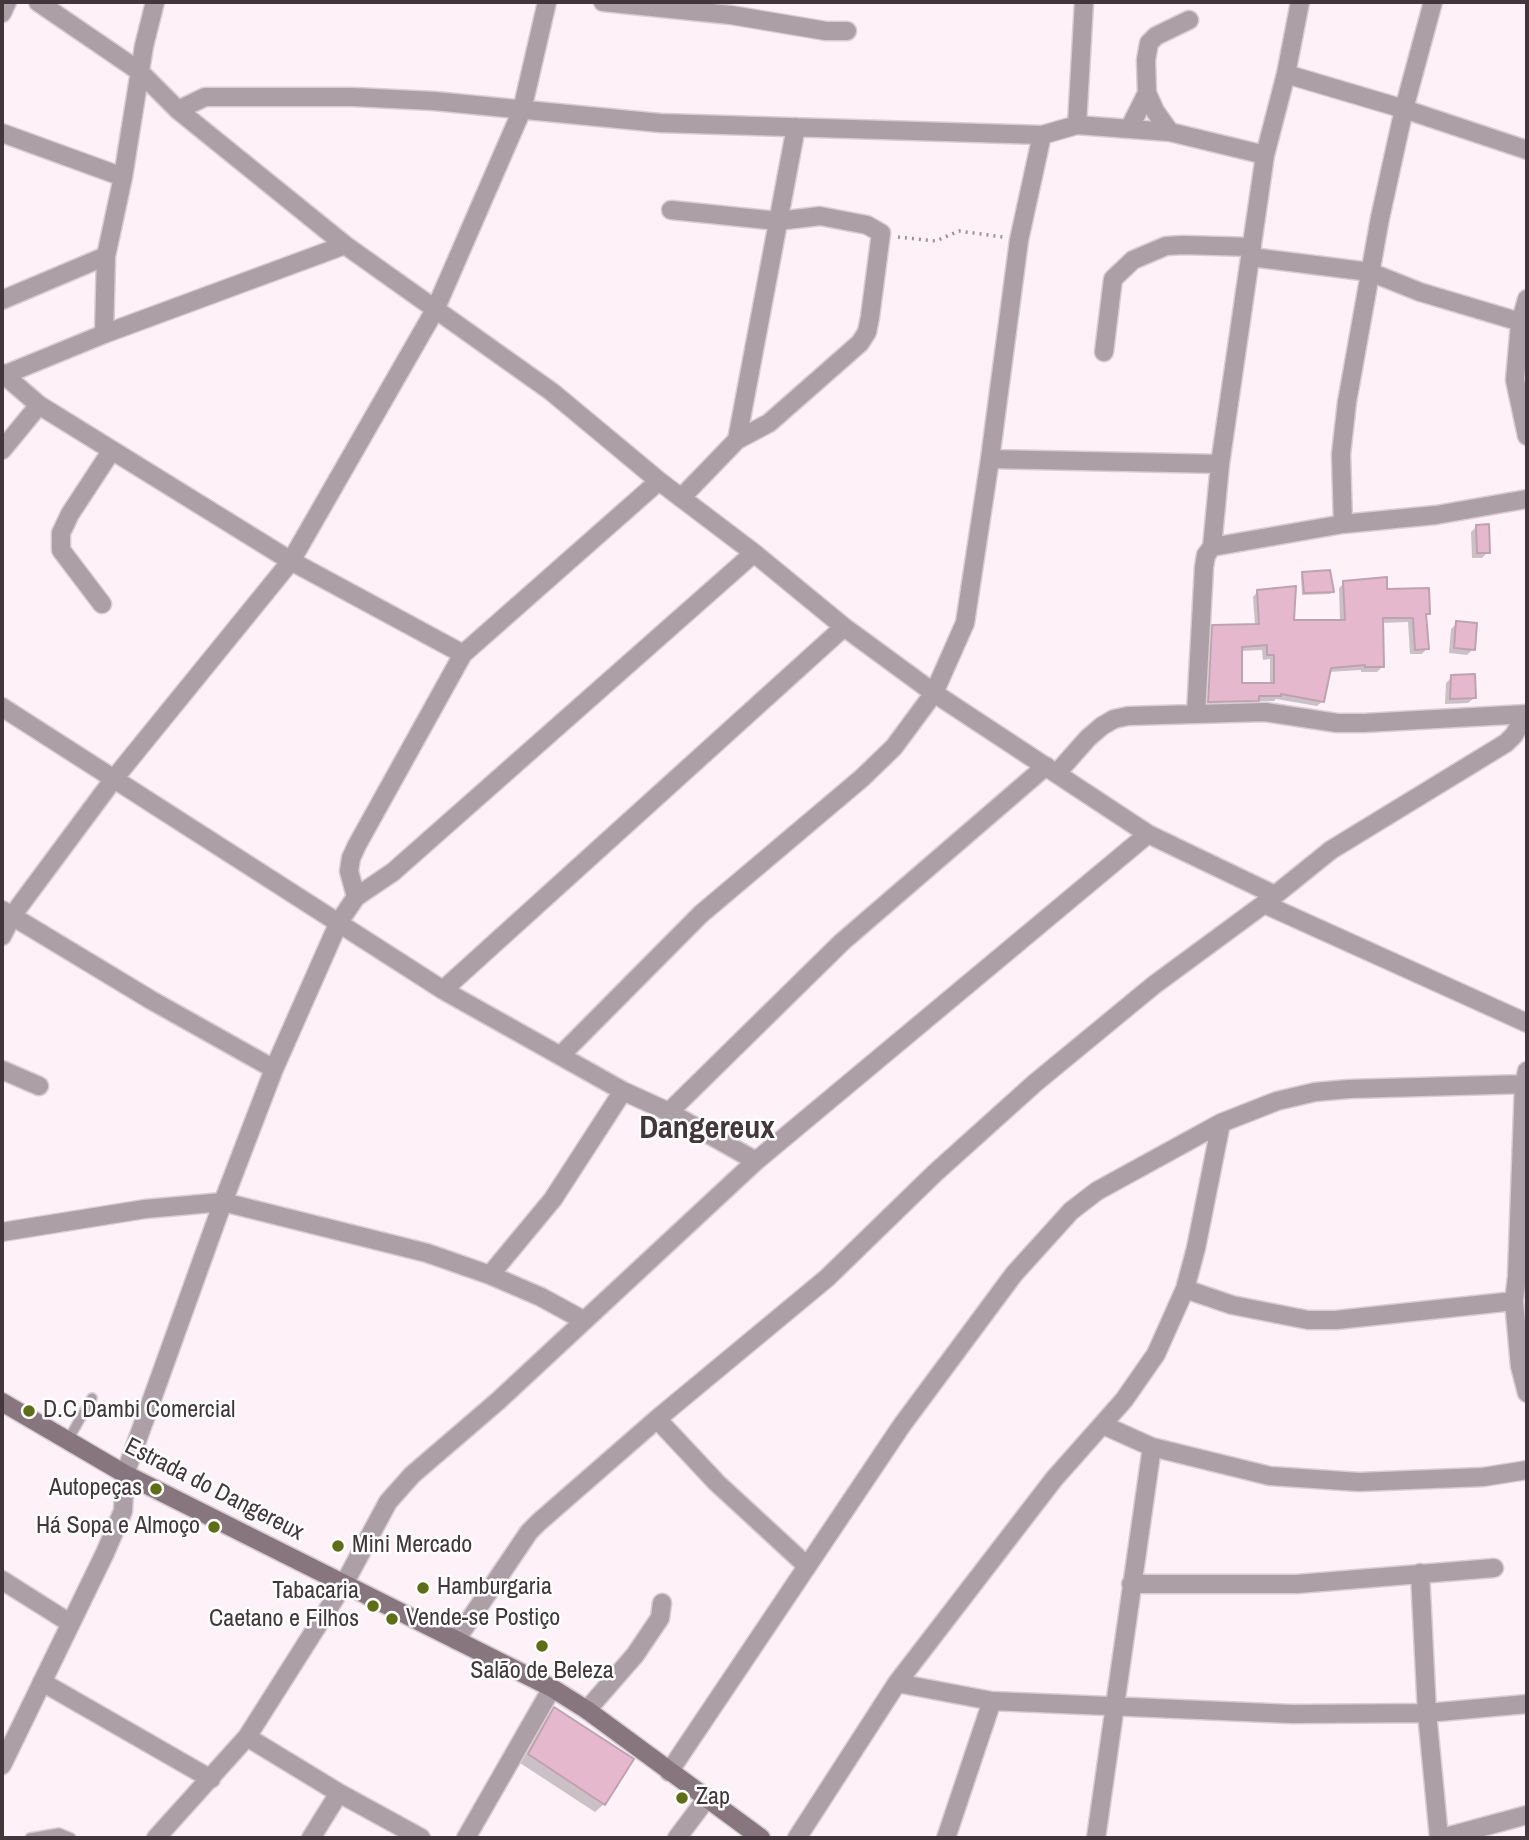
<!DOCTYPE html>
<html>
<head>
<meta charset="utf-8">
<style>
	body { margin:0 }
	#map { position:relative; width:1529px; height:1840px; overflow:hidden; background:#fef1f7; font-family:"Archivo Narrow",sans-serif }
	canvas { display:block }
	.frame { position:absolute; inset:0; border:4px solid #43373c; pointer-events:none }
</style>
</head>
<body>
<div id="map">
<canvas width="1529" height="1840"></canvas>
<div class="frame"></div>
</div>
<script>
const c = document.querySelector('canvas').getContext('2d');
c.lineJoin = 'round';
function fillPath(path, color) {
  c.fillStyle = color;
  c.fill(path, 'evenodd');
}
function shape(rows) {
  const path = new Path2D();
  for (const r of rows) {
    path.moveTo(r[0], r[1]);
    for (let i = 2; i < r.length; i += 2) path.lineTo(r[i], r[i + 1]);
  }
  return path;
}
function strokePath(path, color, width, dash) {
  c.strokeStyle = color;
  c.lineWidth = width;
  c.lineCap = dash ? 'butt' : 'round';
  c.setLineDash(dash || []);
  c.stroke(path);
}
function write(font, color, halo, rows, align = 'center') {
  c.font = font + ' "Archivo Narrow",sans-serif';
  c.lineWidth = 5;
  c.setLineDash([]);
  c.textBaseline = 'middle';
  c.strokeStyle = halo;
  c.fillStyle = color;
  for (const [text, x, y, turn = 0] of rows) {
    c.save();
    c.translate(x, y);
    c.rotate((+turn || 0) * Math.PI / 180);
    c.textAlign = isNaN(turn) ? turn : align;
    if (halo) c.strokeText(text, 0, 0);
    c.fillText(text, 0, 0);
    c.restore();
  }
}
fillPath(shape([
	[1477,526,1488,552,1482,558,1472,558,1471,532],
	[1303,573,1332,592,1330,594,1302,595,1301,576],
	[1344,583,1386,591,1428,613,1425,616,1427,648,1422,654,1410,654,1408,622,1382,623,1382,667,1377,672,1361,672,1361,670,1328,672,1323,701,1317,706,1276,699,1274,701,1257,701,1253,705,1204,707,1208,632,1213,626,1255,625,1253,597,1258,591,1292,621,1340,622,1339,588],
	[1262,650,1263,660,1270,659,1270,684,1241,684,1240,651],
	[1457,623,1473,649,1467,655,1449,653,1451,629],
	[1452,677,1474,698,1468,703,1445,704,1446,683],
	[554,1709,604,1804,595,1812,520,1763,545,1718]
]), '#0003');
const building = shape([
	[1489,524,1490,553,1477,553,1476,525,1489,524],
	[1330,570,1334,592,1304,593,1302,572,1330,570],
	[1387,577,1387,589,1429,588,1430,614,1426,614,1429,649,1415,650,1413,618,1383,618,1384,667,1365,667,1365,665,1331,668,1324,702,1281,694,1281,696,1259,696,1259,701,1208,702,1212,625,1259,624,1257,590,1296,586,1294,620,1345,620,1343,581,1387,577],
	[1267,645,1267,655,1274,655,1274,683,1242,683,1242,647,1267,645],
	[1456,621,1477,623,1475,650,1454,648,1456,621],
	[1475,674,1476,698,1450,699,1451,675,1475,674],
	[554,1707,634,1759,605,1805,528,1754,554,1707]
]);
fillPath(building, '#e6b8ce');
strokePath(building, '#bfa2b0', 2);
const lane = shape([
	[68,1440,92,1398],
	[30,1838,59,1833,71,1838]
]);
const street = shape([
	[38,2,139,71,178,110,345,245,552,392,659,481,754,553,844,627,934,693,1148,834,1275,895],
	[603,2,731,15,826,31,847,31],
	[2,13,7,2],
	[1286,74,1404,109,1527,150],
	[178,110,205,97,353,97,434,101,660,123,1042,135,1077,125,1170,132,1265,155],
	[1077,125,1084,2],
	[1129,129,1147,93],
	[1170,132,1155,111,1147,93,1146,60,1149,43,1156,36,1189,20],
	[2,133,123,177],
	[671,210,778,221,820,216,867,225,881,233,870,317,867,332,860,343,769,423,737,440],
	[1251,257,1370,272,1420,292,1527,324],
	[1527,299,1520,324,1515,380,1527,436],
	[2,300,106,256],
	[104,334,106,256,123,177,144,46,155,2],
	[1104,352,1113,279,1133,260,1166,246,1183,245,1252,247],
	[2,373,39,405,291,561,463,654],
	[4,375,104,334,345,245],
	[2,450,39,405],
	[990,459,1220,464],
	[681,498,737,440,796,127],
	[1343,524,1341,454,1347,402,1380,218,1404,109,1433,2],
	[1212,547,1343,524,1436,515,1527,499],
	[102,604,61,550,61,533,70,514,112,450],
	[2,707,443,990,623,1091,669,1112,756,1161],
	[1196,714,1204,567,1206,555,1212,547,1220,464,1265,155,1286,74,1300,2],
	[1057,773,1088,738,1102,726,1114,719,1128,716,1265,712,1337,723,1364,723,1527,714],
	[356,897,393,872,754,553],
	[1264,904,1527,1023],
	[2,910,151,1000,274,1069],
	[2,936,12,916,113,780,291,561,435,310,522,110,547,2],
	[443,990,844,627],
	[561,1055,701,914,862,778,894,747,934,693,965,623,990,459,1019,240,1042,135],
	[2,1070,39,1086],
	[1527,1071,1524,1084,1517,1277,1514,1301,1520,1366,1527,1393],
	[669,1112,842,942,1046,766],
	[2,1232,145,1209,223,1202,427,1253,490,1275,541,1297,583,1320],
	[490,1275,553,1199,623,1091],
	[1185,1289,1232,1305,1308,1320,1336,1320,1514,1301],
	[657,1419,717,1483,807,1566],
	[1103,1425,1152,1447,1270,1476,1359,1482,1483,1477,1527,1470],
	[1420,1573,1427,1713,1439,1838],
	[2,1580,70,1623],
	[1131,1584,1297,1584,1494,1568],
	[456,1640,529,1532,539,1522,657,1419,827,1278,935,1173,1035,1083,1154,985,1264,904,1331,850,1506,743,1514,735,1526,714],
	[42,1682,211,1779],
	[897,1683,992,1701,1292,1714,1427,1713,1527,1704],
	[587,1710,635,1655,660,1618,662,1603],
	[247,1737,344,1584,388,1502,412,1475,498,1401,756,1161,1148,834],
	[2,1765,105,1553,123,1511,125,1474,223,1202,274,1069,339,922,356,897,349,871,351,858,357,845,463,654,659,481],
	[669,1772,902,1425,1014,1274,1071,1211,1097,1191,1221,1123,1277,1101,1315,1092,1349,1089,1527,1084],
	[156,1838,247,1737,339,1793,421,1838],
	[311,1838,339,1793],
	[466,1838,552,1688],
	[677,1838,707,1798],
	[797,1838,897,1683,1054,1479,1124,1400,1156,1354,1185,1289,1196,1248,1221,1123],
	[946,1838,992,1701],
	[1096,1838,1152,1447],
	[1442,1838,1527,1815]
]);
const secondary = shape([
	[2,1402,125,1474,552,1688,587,1710,761,1838]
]);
strokePath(lane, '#d9ccd2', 12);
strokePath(street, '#d9ccd2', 21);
strokePath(secondary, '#d9ccd2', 21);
strokePath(shape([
	[898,237,936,241,959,231,1003,237]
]), '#9d9196', 3.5, [2, 5]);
strokePath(lane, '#ac9fa5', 9);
strokePath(street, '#ac9fa5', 18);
strokePath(secondary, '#88767e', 18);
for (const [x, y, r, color] of [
	[29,1411,7,"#5e6d18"],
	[156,1489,7,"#5e6d18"],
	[214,1527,7,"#5e6d18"],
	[338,1546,7,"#5e6d18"],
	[423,1588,7,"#5e6d18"],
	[373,1606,7,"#5e6d18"],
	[392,1619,7,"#5e6d18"],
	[542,1646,7,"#5e6d18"],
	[682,1798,7,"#5e6d18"]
]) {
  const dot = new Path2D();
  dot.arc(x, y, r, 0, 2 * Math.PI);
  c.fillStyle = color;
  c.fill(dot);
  strokePath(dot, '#fff', 2.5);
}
write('24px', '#43373c', '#fff', [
	["D.C Dambi Comercial",43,1411],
	["Autopeças",142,1489,"right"],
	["Há Sopa e Almoço",200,1527,"right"],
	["Mini Mercado",352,1546],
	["Hamburgaria",437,1588],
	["Tabacaria",359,1592,"right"],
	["Caetano e Filhos",359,1620,"right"],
	["Vende-se Postiço",406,1619],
	["Salão de Beleza",542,1672,"center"],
	["Zap",696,1798]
], 'left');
write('24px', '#43373c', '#fff', [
	["Estrada do Dangereux",214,1490,27]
]);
write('bold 32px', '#43373c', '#fff', [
	["Dangereux",707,1129]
]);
</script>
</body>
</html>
